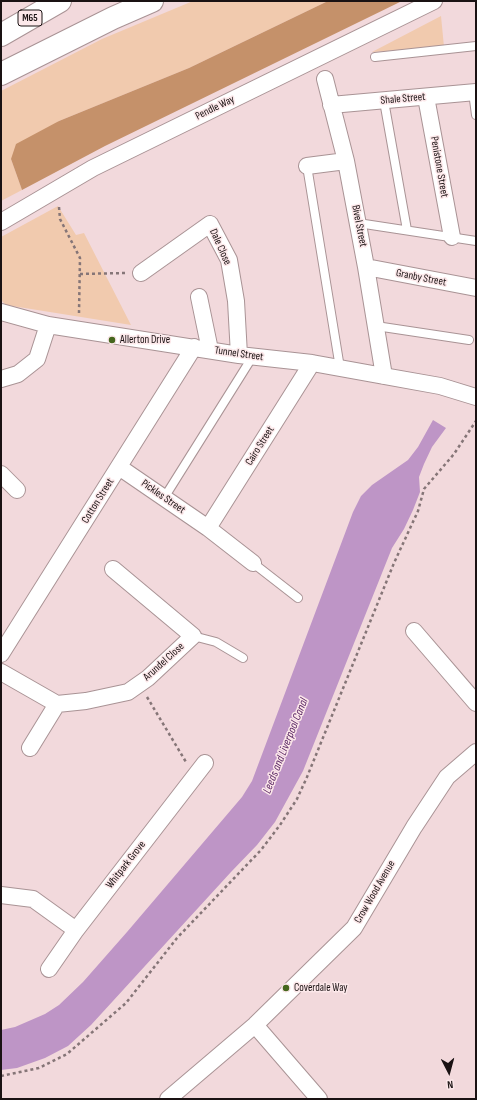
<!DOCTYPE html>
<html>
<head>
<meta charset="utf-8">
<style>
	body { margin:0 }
	#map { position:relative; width:477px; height:1100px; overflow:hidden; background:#f2d9dc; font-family:"Sofia Sans Condensed",sans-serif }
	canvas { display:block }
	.frame { position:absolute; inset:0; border:2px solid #1a1213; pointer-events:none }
	.north { position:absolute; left:429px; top:1052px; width:40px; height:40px; -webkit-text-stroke:3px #fce8ea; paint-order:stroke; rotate:174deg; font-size:11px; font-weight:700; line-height:16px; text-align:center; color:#1a1213 }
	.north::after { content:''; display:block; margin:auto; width:14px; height:18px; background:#1a1213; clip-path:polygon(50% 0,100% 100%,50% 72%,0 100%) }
</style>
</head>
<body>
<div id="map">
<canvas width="477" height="1100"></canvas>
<div class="frame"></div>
<div class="north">N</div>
</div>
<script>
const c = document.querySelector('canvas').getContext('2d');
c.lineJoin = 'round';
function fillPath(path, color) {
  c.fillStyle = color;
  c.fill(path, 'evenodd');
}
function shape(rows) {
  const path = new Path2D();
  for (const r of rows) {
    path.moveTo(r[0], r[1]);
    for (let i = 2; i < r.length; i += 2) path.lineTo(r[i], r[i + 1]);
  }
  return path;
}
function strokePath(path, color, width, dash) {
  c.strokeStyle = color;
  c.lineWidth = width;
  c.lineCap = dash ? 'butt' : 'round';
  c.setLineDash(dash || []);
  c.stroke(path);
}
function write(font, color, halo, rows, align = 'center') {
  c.font = font + ' "Sofia Sans Condensed",sans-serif';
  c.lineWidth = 3;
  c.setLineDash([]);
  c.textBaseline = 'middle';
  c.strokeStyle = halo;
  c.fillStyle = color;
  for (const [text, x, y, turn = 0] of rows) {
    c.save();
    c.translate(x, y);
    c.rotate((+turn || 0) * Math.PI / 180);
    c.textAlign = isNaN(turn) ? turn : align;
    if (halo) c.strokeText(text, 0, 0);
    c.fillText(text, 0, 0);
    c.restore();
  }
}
fillPath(shape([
	[193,1,328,1,189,68,59,121,11,159,22,190,1,201,1,91,102,39],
	[441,16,444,47,372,52],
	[58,206,76,235,84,233,131,325,6,305,1,300,1,237]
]), '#f1caae');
fillPath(shape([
	[328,1,402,1,105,146,22,190,11,159,16,144,59,121,189,68]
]), '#c5916a');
fillPath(shape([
	[433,420,446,428,432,447,424,464,419,477,420,492,413,510,404,529,392,548,303,771,275,822,257,845,231,872,91,1025,68,1046,45,1058,17,1068,1,1070,1,1030,15,1027,45,1014,59,1005,83,982,127,932,242,797,252,781,353,512,361,496,372,485,408,460,418,447]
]), '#be95c6');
const service = shape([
	[375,57,476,46],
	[473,92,476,115],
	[384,101,407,230],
	[307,166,340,368],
	[358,223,476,241],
	[376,326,469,340],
	[164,498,253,356],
	[253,563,298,598],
	[193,636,216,642,243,658]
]);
const minor = shape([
	[325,79,346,161,366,267,384,376],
	[426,97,452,237],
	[331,105,476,92],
	[307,166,346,161],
	[1,222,93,168,434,1],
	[366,267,476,288],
	[141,273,210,224,229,260,236,301,239,355],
	[199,297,210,350],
	[1,312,48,325,239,355,312,363,384,376,440,386,476,397],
	[1,379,18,374,37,359,48,325],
	[119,467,208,528,253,563],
	[1,474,17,490],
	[208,528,312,363],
	[414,631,476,703],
	[1,654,194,347],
	[1,672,57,704],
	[30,748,57,704,86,701,128,692,148,678,193,636,113,569],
	[1,895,33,899,76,930],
	[49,969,76,930,205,763],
	[255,1025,319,1099],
	[168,1099,255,1025,354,928,414,827,447,777,476,752]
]);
const motorway = shape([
	[1,35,60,1],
	[1,74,113,18,152,1]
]);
strokePath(service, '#a99395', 10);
strokePath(minor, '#a99395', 18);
strokePath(motorway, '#a99395', 24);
strokePath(shape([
	[59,207,60,219,80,258,79,313],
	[80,274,126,273],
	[147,697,186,762],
	[1,1076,39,1068,67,1054,126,1003,177,938,261,850,280,825,297,799,307,777,394,563,418,511,424,489,454,454,476,421]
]), '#857577', 2.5, [3, 3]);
strokePath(service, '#fff', 8);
strokePath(minor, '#fff', 16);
strokePath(motorway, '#fff', 22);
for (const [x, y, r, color] of [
	[112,340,4,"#45661d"],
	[286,988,4,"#45661d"]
]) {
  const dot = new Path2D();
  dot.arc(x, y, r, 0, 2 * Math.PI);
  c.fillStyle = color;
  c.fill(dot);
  strokePath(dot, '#fce8ea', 1.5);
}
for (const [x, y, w] of [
	[30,18,24]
]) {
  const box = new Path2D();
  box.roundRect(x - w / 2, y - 8, w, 16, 3);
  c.fillStyle = '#fce8ea';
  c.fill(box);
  strokePath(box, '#1a1213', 1);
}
write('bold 10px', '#1a1213', null, [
	["M65",30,18]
]);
write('11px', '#1a1213', '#fce8ea', [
	["Shale Street",403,99,-5],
	["Pendle Way",215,108,-26],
	["Penistone Street",439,167,80],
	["Bivel Street",359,226,79],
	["Dale Close",220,247,66],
	["Granby Street",421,278,11],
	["Tunnel Street",239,354,8],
	["Cairo Street",260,446,-58],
	["Pickles Street",163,497,35],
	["Cotton Street",98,501,-58],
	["Arundel Close",164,662,-42],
	["Whitpark Grove",126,865,-52],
	["Crow Wood Avenue",375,892,-60]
]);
write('11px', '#1a1213', '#fce8ea', [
	["Allerton Drive",120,340],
	["Coverdale Way",294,988]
], 'left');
write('italic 12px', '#5c2966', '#fce8ea', [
	["Leeds and Liverpool Canal",286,746,-68]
]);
</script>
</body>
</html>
